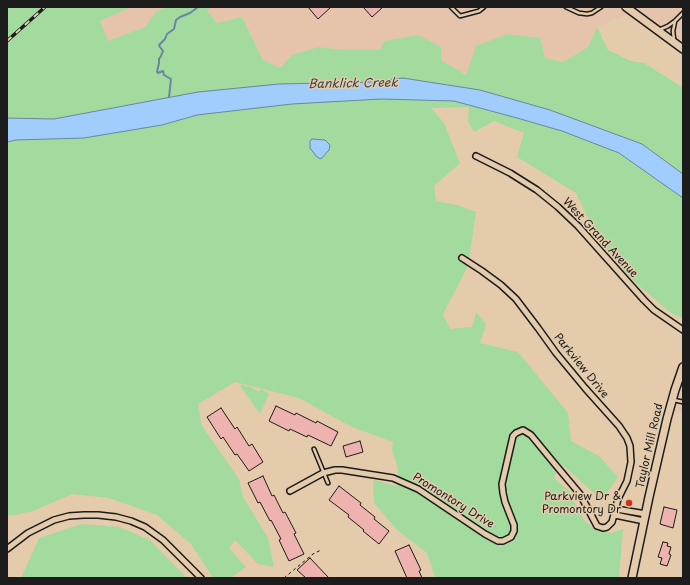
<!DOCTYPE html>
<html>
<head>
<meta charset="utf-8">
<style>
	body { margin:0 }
	#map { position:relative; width:690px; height:585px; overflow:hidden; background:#e3cbab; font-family:"Playpen Sans",sans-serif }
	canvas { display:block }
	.frame { position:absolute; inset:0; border:8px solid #1c1c1c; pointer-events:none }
</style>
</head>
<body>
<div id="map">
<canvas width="690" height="585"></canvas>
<div class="frame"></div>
</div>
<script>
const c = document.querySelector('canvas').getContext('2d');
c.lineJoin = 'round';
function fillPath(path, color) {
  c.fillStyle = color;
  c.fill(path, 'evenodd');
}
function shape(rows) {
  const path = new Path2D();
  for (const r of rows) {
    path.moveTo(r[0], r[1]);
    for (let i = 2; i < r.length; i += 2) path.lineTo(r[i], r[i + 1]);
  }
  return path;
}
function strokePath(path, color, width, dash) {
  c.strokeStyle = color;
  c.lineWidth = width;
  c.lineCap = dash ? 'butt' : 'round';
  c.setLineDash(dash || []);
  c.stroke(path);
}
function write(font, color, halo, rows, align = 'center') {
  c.font = font + ' "Playpen Sans",sans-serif';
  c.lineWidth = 3;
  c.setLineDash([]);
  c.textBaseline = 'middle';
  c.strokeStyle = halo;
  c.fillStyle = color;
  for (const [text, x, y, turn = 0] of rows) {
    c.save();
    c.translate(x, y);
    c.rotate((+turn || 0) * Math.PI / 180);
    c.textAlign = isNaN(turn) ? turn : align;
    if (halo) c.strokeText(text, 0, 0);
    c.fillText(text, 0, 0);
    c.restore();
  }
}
fillPath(shape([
	[130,7,167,7,156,12,145,27,108,41,100,21,126,9],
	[212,7,683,7,683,49,633,12,597,27,588,47,563,62,545,58,466,75,441,60,381,50,346,50,318,47,292,55,280,68,263,60,242,17,217,23,207,11],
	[683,367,683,413,670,409]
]), '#e6c4ac');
fillPath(shape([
	[7,7,130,7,127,9,100,21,108,41,145,27,156,12,167,7,212,7,207,11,217,23,242,17,263,60,280,68,292,55,318,47,346,50,380,50,384,41,418,35,441,47,441,60,466,75,476,46,507,34,540,38,545,58,563,62,588,47,597,27,608,50,631,61,644,63,683,88,683,318,671,313,629,277,598,239,576,193,517,157,524,133,494,121,474,132,468,121,469,107,431,108,444,123,460,163,434,186,436,201,457,205,476,212,470,252,466,270,443,314,450,329,472,327,476,312,486,324,480,343,518,352,568,413,571,441,599,456,618,477,602,500,560,463,554,478,568,490,584,520,597,531,611,533,623,529,619,578,435,578,427,553,396,529,374,503,373,480,397,486,398,468,392,451,393,442,352,427,299,398,235,382,198,404,202,426,239,479,243,497,268,538,274,567,258,564,235,540,229,548,246,567,231,578,213,578,191,544,157,515,109,498,72,494,33,511,15,515,7,515],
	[242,384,246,387,249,386,259,392,261,389,269,394,260,414,240,386],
	[81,524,119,527,150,540,187,578,21,578,39,538]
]), '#a3db9f');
const water = shape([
	[403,78,480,90,550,110,642,144,683,174,683,198,619,153,562,131,517,118,454,101,381,99,292,104,197,115,162,125,84,138,16,140,7,142,7,118,54,119,198,92,279,84,371,82,403,78],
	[312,139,325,140,330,145,329,150,322,158,320,159,316,156,310,148,310,141,312,139]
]);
fillPath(water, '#a0cdfb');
strokePath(water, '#6b86a2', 1);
strokePath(shape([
	[169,97,171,79,164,75,163,71,158,73,157,72,159,63,159,59,161,56,163,51,160,47,159,45,165,39,167,34,174,29,176,20,180,17,190,13,198,7]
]), '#6b86a2', 2);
const building = shape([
	[308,7,331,7,318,19,308,7],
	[363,7,383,7,372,17,363,7],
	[276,406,295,415,296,413,316,423,317,421,338,432,331,446,308,435,307,437,290,429,289,431,269,421,276,406],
	[221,408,235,429,237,427,249,446,252,444,263,462,249,471,237,454,235,455,223,437,221,439,207,417,221,408],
	[360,441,363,452,346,457,343,446,360,441],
	[263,476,272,496,274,495,283,513,285,512,296,533,294,534,304,554,289,561,279,540,281,539,271,520,270,521,260,502,258,503,248,483,263,476],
	[339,486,361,503,360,505,375,517,374,519,389,531,379,544,363,531,364,530,348,517,349,515,329,500,339,486],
	[664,507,677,510,673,528,660,524,664,507],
	[663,542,668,543,667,546,671,547,669,554,671,555,667,566,660,564,662,558,658,557,663,542],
	[409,545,421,570,419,571,422,578,407,578,395,551,409,545],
	[310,558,329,578,306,578,297,570,310,558]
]);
fillPath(building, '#eeb2af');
strokePath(building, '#1c1c1c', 1);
const service = shape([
	[451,7,460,16,479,11,484,7],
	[566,7,579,13,587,14,592,13,601,7],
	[659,30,668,26,675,21,683,13],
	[674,40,673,31,675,21],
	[674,400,683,402],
	[314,449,328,483]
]);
const minor = shape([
	[476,156,510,173,537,190,558,207,578,226,644,300,654,310,683,330],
	[290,491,323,473,335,470,342,470,393,478,418,489,485,534,498,541,503,541,511,537,514,531,514,525,505,502,503,493,502,484,513,436,516,433,523,430,531,435,554,463,580,494,597,526,603,528,607,527,612,522,618,499,627,481,631,462,630,446,627,438,619,426,585,388,556,353,538,328,516,299,501,285,482,271,462,258],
	[616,509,646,514],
	[615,515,644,521],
	[7,549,28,533,54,520,69,516,84,515,98,515,116,517,131,521,145,527,163,540,201,578]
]);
const secondary = shape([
	[626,7,683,49],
	[632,578,649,497,667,419,675,390,683,367]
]);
strokePath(service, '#1c1c1c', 5.5);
strokePath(minor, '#1c1c1c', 8);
strokePath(secondary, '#1c1c1c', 10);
strokePath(shape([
	[284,578,313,554,321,550]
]), '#1c1c1c', 1, [3, 3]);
strokePath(service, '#e3cbab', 2.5);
strokePath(minor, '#e3cbab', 5);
strokePath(secondary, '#e3cbab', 7);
const rail = shape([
	[7,41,45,7]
]);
strokePath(rail, '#1c1c1c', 3.5);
strokePath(rail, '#e3cbab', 2, [6]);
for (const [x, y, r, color] of [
	[629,503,4,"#c8321e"]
]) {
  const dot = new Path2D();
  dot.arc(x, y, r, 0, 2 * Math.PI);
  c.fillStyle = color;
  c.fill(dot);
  strokePath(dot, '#e3cbab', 1.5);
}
write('11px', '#1c1c1c', '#e3cbab', [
	["West Grand Avenue",600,238,47],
	["Parkview Drive",581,366,51],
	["Taylor Mill Road",650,446,-77],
	["Promontory Drive",453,501,32]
]);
write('11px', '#1c1c1c', '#e3cbab', [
	["Parkview Dr &",621,497],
	["Promontory Dr",621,510]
], 'right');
write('italic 12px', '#363f49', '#e3cbab', [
	["Banklick Creek",353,84,-1]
]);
</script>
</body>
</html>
